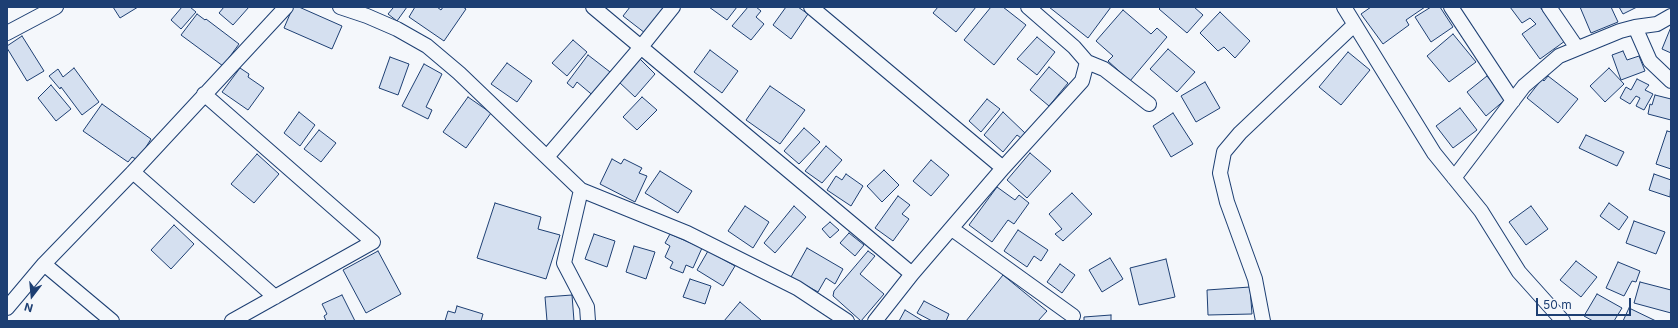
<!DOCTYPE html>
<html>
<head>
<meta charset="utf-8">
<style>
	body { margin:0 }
	#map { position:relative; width:1678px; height:328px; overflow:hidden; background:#f4f7fb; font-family:Inter,sans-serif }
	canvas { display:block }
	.frame { position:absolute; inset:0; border:8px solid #1d3f73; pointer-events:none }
	.north { position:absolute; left:12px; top:276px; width:40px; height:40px; -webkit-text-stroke:3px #f4f7fb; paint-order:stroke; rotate:196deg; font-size:11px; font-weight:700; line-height:16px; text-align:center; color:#1d3f73 }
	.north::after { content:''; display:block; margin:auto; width:14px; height:18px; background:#1d3f73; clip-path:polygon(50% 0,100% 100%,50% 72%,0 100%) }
	.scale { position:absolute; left:1536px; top:298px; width:95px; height:18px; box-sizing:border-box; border:2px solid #1d3f73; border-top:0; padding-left:5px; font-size:12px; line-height:14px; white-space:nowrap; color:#1d3f73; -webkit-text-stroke:3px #f4f7fb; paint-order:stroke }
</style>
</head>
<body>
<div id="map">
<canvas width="1678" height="328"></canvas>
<div class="frame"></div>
<div class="north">N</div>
<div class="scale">50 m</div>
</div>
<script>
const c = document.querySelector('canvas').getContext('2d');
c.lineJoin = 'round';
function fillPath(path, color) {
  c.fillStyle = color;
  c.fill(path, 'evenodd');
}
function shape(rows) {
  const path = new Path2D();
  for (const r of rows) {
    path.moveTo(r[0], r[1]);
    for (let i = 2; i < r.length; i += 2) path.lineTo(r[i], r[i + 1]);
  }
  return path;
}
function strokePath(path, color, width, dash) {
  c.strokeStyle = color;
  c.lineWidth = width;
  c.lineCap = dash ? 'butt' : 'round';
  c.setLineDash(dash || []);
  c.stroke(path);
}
const building = shape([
	[113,7,138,7,120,18,113,7],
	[182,7,190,7,196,12,181,29,171,20,182,7],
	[224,7,249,7,233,25,219,13,224,7],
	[293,7,299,7,342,26,332,49,284,28,293,7],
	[391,7,407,7,397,21,388,14,393,8,391,7],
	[415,7,437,7,441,10,443,7,463,7,466,9,444,41,409,17,415,7],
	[630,7,662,7,663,8,645,33,623,16,630,7],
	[709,7,737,7,727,20,709,7],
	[748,7,756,7,761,11,756,17,764,24,751,40,732,26,748,7],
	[786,7,798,7,808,14,791,39,773,25,786,7],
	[938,7,976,7,956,32,933,13,938,7],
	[991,7,1003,7,1026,25,994,65,964,40,991,7],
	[1049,7,1111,7,1088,38,1049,7],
	[1161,7,1194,7,1203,15,1187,33,1159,9,1161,7],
	[1371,7,1425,7,1406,20,1409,25,1383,44,1361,14,1371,7],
	[1431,7,1440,7,1453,27,1431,42,1415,17,1431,7],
	[1510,7,1540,7,1565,41,1540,59,1522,34,1536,24,1530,18,1522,23,1510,7],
	[1580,7,1611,7,1618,22,1591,33,1580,7],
	[1619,7,1637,7,1623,14,1619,7],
	[1123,10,1151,34,1157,28,1167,37,1130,81,1108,61,1113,56,1096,41,1123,10],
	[1220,12,1250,41,1235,58,1224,47,1218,51,1200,33,1220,12],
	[197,14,205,20,206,19,239,44,223,66,181,35,197,14],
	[1671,27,1671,53,1662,49,1671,27],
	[1453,34,1476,62,1449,82,1427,56,1453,34],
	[22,36,44,71,27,81,7,48,7,46,22,36],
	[1037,37,1055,52,1037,75,1017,59,1037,37],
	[573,40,587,52,567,76,552,63,573,40],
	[1168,49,1195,72,1177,92,1150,69,1168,49],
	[710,50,738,71,722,93,694,72,710,50],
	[1623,51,1627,60,1639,56,1645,71,1621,80,1612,55,1623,51],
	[1348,52,1370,70,1341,105,1319,87,1348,52],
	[588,55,614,75,596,98,577,82,573,88,567,83,588,55],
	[390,57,409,64,398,95,379,88,390,57],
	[640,59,655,74,635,97,619,82,640,59],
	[507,63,532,81,517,102,491,84,507,63],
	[424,64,442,74,426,107,432,110,428,119,402,106,424,64],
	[1049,67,1068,83,1049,106,1030,90,1049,67],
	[74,68,99,102,82,115,61,87,60,89,49,76,58,69,63,77,74,68],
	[240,68,249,74,248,77,264,88,248,110,222,92,240,68],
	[1609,68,1624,84,1605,102,1590,86,1609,68],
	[1487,76,1506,99,1486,116,1467,92,1487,76],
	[1548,76,1578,99,1558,123,1527,98,1542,79,1544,81,1548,76],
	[1637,79,1649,85,1645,90,1653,94,1644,110,1636,106,1640,98,1636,96,1630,104,1620,98,1626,87,1631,90,1637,79],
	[1205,82,1220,108,1196,122,1181,96,1205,82],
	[51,85,71,109,56,121,38,98,51,85],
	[770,86,805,110,780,144,746,120,770,86],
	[1655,95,1671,99,1671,120,1648,114,1650,104,1652,105,1655,95],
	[468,97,491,113,466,148,443,132,468,97],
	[642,97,657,110,637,130,623,117,642,97],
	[987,99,1000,109,981,132,969,121,987,99],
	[102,104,151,139,138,160,132,157,128,162,83,131,102,104],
	[1460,108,1477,130,1453,148,1436,126,1460,108],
	[299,112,315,125,300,146,284,133,299,112],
	[1003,112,1025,133,1021,138,1017,135,1003,152,984,135,1003,112],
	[1173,113,1193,144,1171,157,1153,126,1173,113],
	[804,128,820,142,799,164,784,151,804,128],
	[319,130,336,143,321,162,304,149,319,130],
	[1667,131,1671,132,1671,169,1656,164,1667,131],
	[1586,135,1624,152,1617,166,1579,148,1586,135],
	[826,146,842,160,822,183,805,171,826,146],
	[1030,153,1051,171,1027,198,1007,180,1030,153],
	[257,154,279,174,254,203,231,184,257,154],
	[612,159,621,164,624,159,642,168,639,173,647,176,635,202,600,184,612,159],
	[931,160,949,175,931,196,913,181,931,160],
	[884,170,899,185,882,202,867,186,884,170],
	[660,171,692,191,678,213,645,193,660,171],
	[846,174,863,186,851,206,827,190,836,176,842,180,846,174],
	[1654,174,1671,180,1670,197,1649,190,1654,174],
	[997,187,1015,200,1019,195,1029,203,1014,224,1008,220,992,242,969,225,997,187],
	[1072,193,1092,214,1063,241,1055,234,1062,229,1049,214,1072,193],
	[898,196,910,205,902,214,909,219,893,241,875,228,898,196],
	[495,203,541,217,538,229,560,235,546,279,477,258,495,203],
	[1609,203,1628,217,1619,230,1600,216,1609,203],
	[745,206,769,222,753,248,728,231,745,206],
	[794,206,806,217,775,253,764,243,794,206],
	[1531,206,1548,229,1526,245,1509,222,1531,206],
	[1634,221,1665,232,1656,254,1626,243,1634,221],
	[830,222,839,230,830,238,822,229,830,222],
	[174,225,194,244,171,269,151,250,174,225],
	[1018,230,1048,250,1041,261,1034,256,1027,267,1004,251,1018,230],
	[849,233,864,245,855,256,840,243,849,233],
	[594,234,615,241,607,267,585,259,594,234],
	[670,234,702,248,693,268,686,265,683,273,670,268,673,262,665,257,670,246,665,243,670,234],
	[634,246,655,252,646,279,626,272,634,246],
	[807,248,843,269,835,284,826,278,818,292,791,277,807,248],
	[378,251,401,294,366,313,343,270,378,251],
	[708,251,735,266,723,286,697,270,708,251],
	[868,251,875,256,860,274,884,294,861,321,833,296,834,291,868,251],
	[1110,258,1123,279,1102,292,1089,270,1110,258],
	[1166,259,1175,297,1139,305,1130,268,1166,259],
	[1576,261,1597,277,1581,297,1560,280,1576,261],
	[1618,262,1640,271,1636,282,1632,281,1624,296,1606,288,1618,262],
	[1060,264,1075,275,1062,293,1047,282,1060,264],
	[1003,275,1047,311,1038,321,966,321,1003,275],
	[690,279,711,286,705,304,683,297,690,279],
	[1640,282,1671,290,1671,313,1634,303,1640,282],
	[1250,287,1252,314,1208,315,1207,290,1250,287],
	[1597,294,1622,308,1614,321,1593,321,1584,316,1597,294],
	[342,295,355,321,326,321,324,316,327,314,322,304,342,295],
	[572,295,574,321,547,321,545,297,572,295],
	[924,301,949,314,946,321,932,321,917,313,924,301],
	[740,302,761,320,760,321,724,321,740,302],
	[457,306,483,314,481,321,445,321,448,311,455,313,457,306],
	[1629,308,1656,321,1623,321,1629,308],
	[905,310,923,321,899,321,905,310],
	[1111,315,1111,321,1084,321,1084,317,1111,315]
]);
fillPath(building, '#d5e0f0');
strokePath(building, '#1d3f73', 1);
const minor = shape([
	[340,7,367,16,397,29,427,46,459,73,581,190,687,233,797,288,847,321],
	[593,7,912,274],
	[811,7,1003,168],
	[1344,7,1434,153,1481,211,1519,272,1563,321],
	[1451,7,1513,101],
	[1549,7,1577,48],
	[1635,27,1650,61,1671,81],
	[7,33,56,7],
	[1087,62,1104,69,1149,104],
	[204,94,373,242,232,321],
	[547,157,641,47,673,7],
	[133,172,275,297],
	[1454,178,1524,86,1559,56,1620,31,1635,27,1657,24,1671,16],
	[581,190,564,263,587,307,588,321],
	[952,229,1073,316],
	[44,264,112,321],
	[7,308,44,264,133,172,286,7],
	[875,321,912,274,1003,168,1082,81,1087,62,1074,47,1028,7],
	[1263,321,1255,279,1227,202,1220,173,1224,152,1240,133,1354,25]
]);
strokePath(minor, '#1d3f73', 16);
strokePath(minor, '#f4f7fb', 14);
</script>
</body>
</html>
